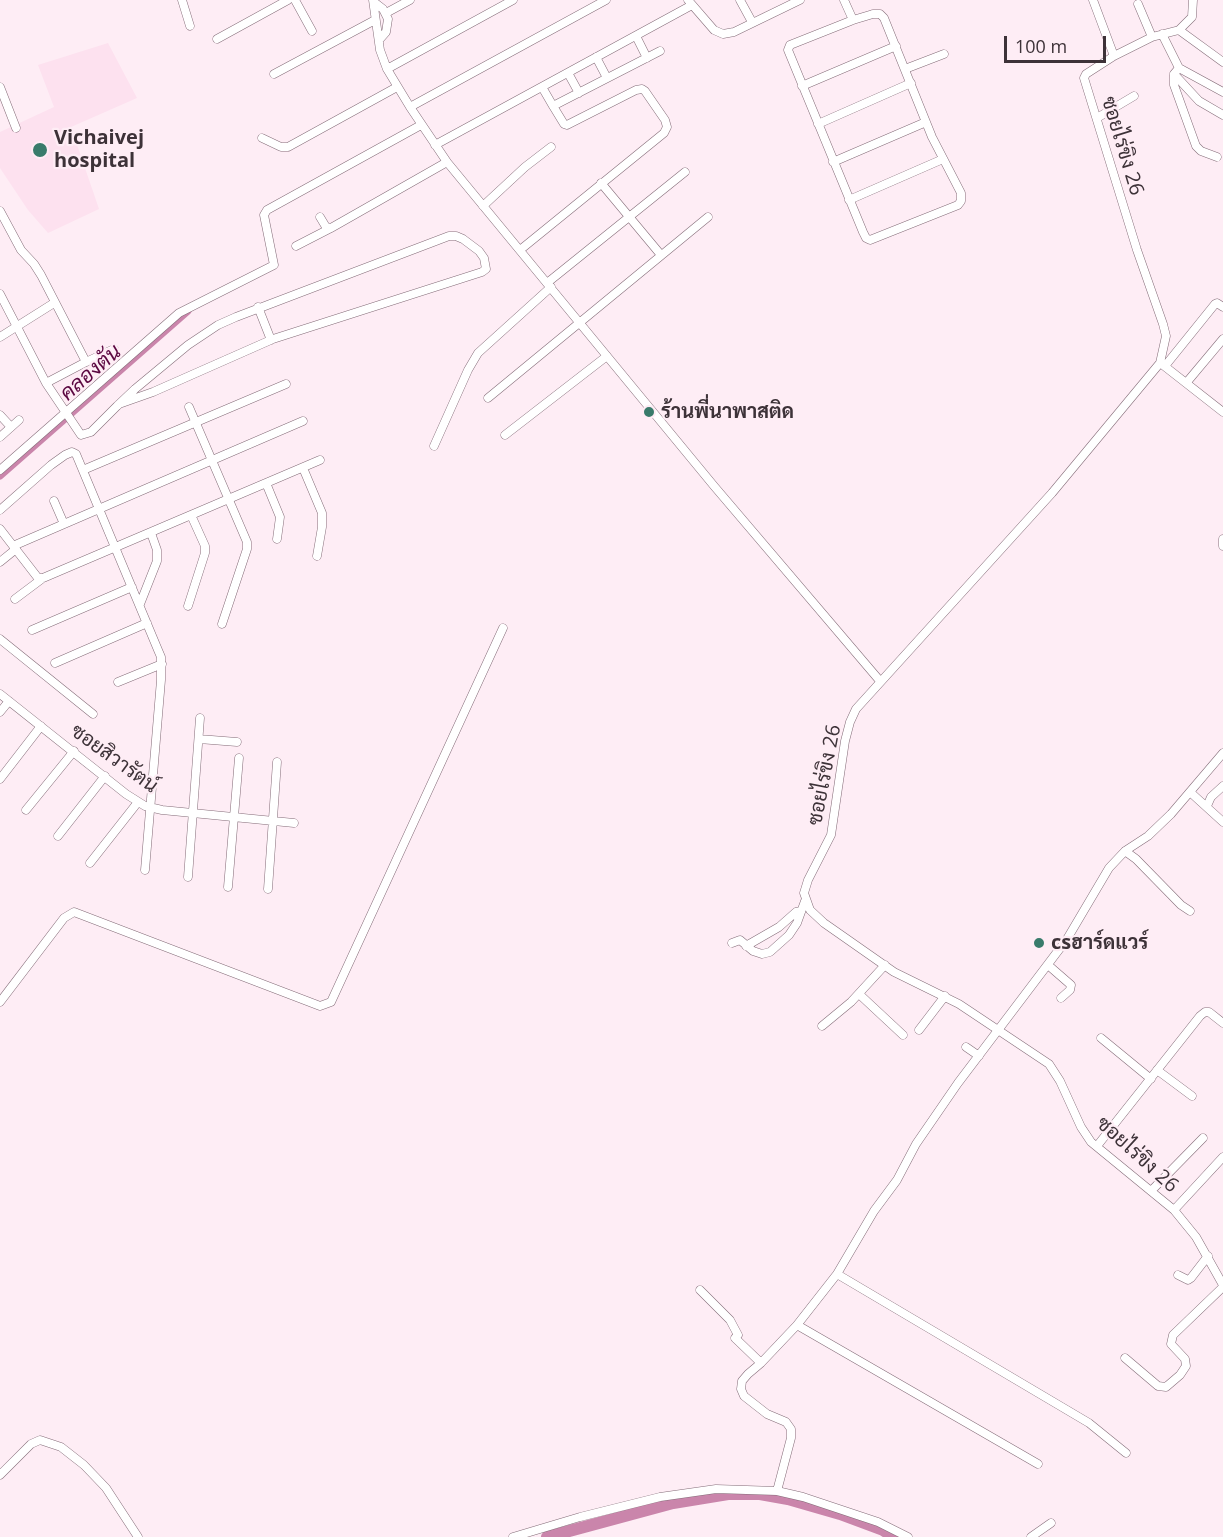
<!DOCTYPE html>
<html>
<head>
<meta charset="utf-8">
<style>
	body { margin:0 }
	#map { position:relative; width:1223px; height:1537px; overflow:hidden; background:#feedf5; font-family:"Open Sans",sans-serif }
	canvas { display:block }
	.scale { position:absolute; left:1004px; top:36px; width:102px; height:27px; box-sizing:border-box; border:3px solid #3d3238; border-top:0; padding-left:8px; font-size:18px; line-height:21px; white-space:nowrap; color:#3d3238; -webkit-text-stroke:4px #feedf5; paint-order:stroke }
</style>
</head>
<body>
<div id="map">
<canvas width="1223" height="1537"></canvas>
<div class="scale">100 m</div>
</div>
<script>
const c = document.querySelector('canvas').getContext('2d');
c.lineJoin = 'round';
function fillPath(path, color) {
  c.fillStyle = color;
  c.fill(path, 'evenodd');
}
function shape(rows) {
  const path = new Path2D();
  for (const r of rows) {
    path.moveTo(r[0], r[1]);
    for (let i = 2; i < r.length; i += 2) path.lineTo(r[i], r[i + 1]);
  }
  return path;
}
function strokePath(path, color, width, dash) {
  c.strokeStyle = color;
  c.lineWidth = width;
  c.lineCap = dash ? 'butt' : 'round';
  c.setLineDash(dash || []);
  c.stroke(path);
}
function write(font, color, halo, rows, align = 'center') {
  c.font = font + ' "Open Sans",Sarabun,sans-serif';
  c.lineWidth = 4.5;
  c.setLineDash([]);
  c.textBaseline = 'middle';
  c.strokeStyle = halo;
  c.fillStyle = color;
  for (const [text, x, y, turn = 0] of rows) {
    c.save();
    c.translate(x, y);
    c.rotate((+turn || 0) * Math.PI / 180);
    c.textAlign = isNaN(turn) ? turn : align;
    if (halo) c.strokeText(text, 0, 0);
    c.fillText(text, 0, 0);
    c.restore();
  }
}
fillPath(shape([
	[108,43,137,98,71,127,99,209,48,233,28,210,0,168,0,132,54,107,38,65]
]), '#fde1ef');
strokePath(shape([
	[0,476,188,311]
]), '#ca85ab', 7);
strokePath(shape([
	[547,1537,673,1503,728,1494,760,1494,788,1499,840,1514,883,1530,894,1537]
]), '#ca85ab', 12);
const minor = shape([
	[182,0,190,26],
	[295,0,312,31],
	[373,0,380,50,387,69,410,107,447,162,714,486,880,681],
	[688,0,714,30,723,34,734,32,800,0],
	[740,0,752,22],
	[844,0,853,20],
	[1093,0,1114,56],
	[1193,0,1192,17,1179,30,1152,37,1114,56,1086,74,1084,78,1137,250,1163,324,1166,336,1160,363,1052,493,856,709,850,722,845,741,831,835,808,880,804,893,810,910,824,923,894,972,959,1004,1049,1064,1060,1081,1081,1127,1091,1142,1174,1210,1196,1237,1223,1285],
	[374,2,383,9,388,19,386,32,379,40],
	[1138,4,1152,37],
	[386,13,410,0],
	[873,14,880,14,884,18,932,137,961,193,961,201,958,205,870,240,866,238,863,232,788,50,790,45,853,20,873,14],
	[1179,30,1223,62],
	[1162,34,1179,68,1223,92],
	[636,36,647,58],
	[217,39,288,0],
	[596,57,607,78],
	[1179,68,1174,74,1174,85,1196,146,1201,151,1217,157],
	[387,69,513,0],
	[905,69,944,54],
	[568,73,579,93],
	[274,74,375,20],
	[1174,74,1199,101,1223,115],
	[802,86,896,46],
	[0,87,16,128],
	[542,87,553,106,660,51],
	[410,107,606,0],
	[1097,118,1134,96],
	[818,124,911,83],
	[262,138,281,147,288,147,397,87],
	[435,145,692,5],
	[833,162,926,122],
	[601,183,661,255],
	[849,200,943,159],
	[483,206,525,167,551,147],
	[0,211,21,250,34,264,41,275,86,362,114,349],
	[320,217,326,227,331,228,447,162],
	[296,246,331,228],
	[520,250,664,133,667,127,665,120,645,91,642,89,636,90,567,125,564,124,553,106],
	[547,283,685,172],
	[0,294,46,383,81,435,91,432,117,406,135,389,188,345,218,325,236,317,449,236,456,236,463,239,479,251,484,258,486,269,482,272,273,339,153,392,119,404],
	[258,307,271,340],
	[0,337,54,303],
	[1163,365,1223,412],
	[1165,366,1215,304,1217,303,1223,307],
	[1187,382,1223,339],
	[46,383,86,362],
	[488,398,708,217],
	[189,407,247,542,247,549,222,624],
	[0,415,11,427],
	[505,435,607,356],
	[0,437,19,420],
	[434,446,468,370,478,353,551,287],
	[303,468,322,513,322,527,317,556],
	[0,470,179,313,274,265,264,215,267,210,421,125],
	[83,470,286,384],
	[266,483,280,517,277,539],
	[54,501,64,524],
	[0,510,51,465,65,455,72,452,76,454,158,650,161,657,161,680,145,870],
	[0,529,38,578,43,578],
	[1223,539,1223,546],
	[13,546,303,421],
	[0,562,16,549],
	[15,599,43,578,320,460],
	[140,604,157,561,157,550,151,533],
	[188,606,205,553,205,546,191,515],
	[32,630,132,587],
	[0,639,93,714],
	[55,663,147,623],
	[118,682,162,664],
	[0,694,126,794,145,806,162,810,294,823],
	[0,712,9,701],
	[199,739,237,742],
	[0,779,41,726],
	[1190,792,1223,822],
	[1207,806,1211,797,1223,786],
	[26,810,74,751],
	[58,836,105,776],
	[1125,851,1136,859,1181,905,1190,911],
	[90,863,138,802],
	[188,877,200,718],
	[228,887,239,758],
	[268,889,277,762],
	[732,943,740,940,753,951,762,954,770,952,789,935,797,923,805,901],
	[746,946,779,927,796,912,801,911],
	[1048,965,1071,985,1070,990,1061,998],
	[859,994,903,1035],
	[0,1002,64,918,74,912,320,1006,331,1002,503,628],
	[822,1026,851,1002,885,965],
	[919,1030,945,996],
	[1101,1038,1151,1079],
	[966,1047,979,1056],
	[1157,1070,1192,1096],
	[1097,1146,1200,1016,1205,1012,1209,1012,1223,1023],
	[1151,1191,1203,1138],
	[1174,1210,1223,1157],
	[837,1274,1089,1423,1126,1453],
	[1178,1275,1188,1280,1191,1278,1208,1256],
	[700,1290,730,1320,738,1335,735,1338,761,1363],
	[797,1325,1038,1464],
	[1125,1358,1158,1386,1166,1387,1180,1375,1186,1366,1185,1359,1171,1344,1173,1335,1223,1287],
	[0,1475,31,1444,40,1440,61,1447,84,1465,106,1488,138,1537],
	[777,1491,791,1438,791,1429,786,1422,767,1414,744,1396,741,1389,742,1381,748,1374,761,1363,797,1325,837,1274,874,1211,897,1180,916,1144,958,1083,1067,939,1109,868,1125,851,1148,836,1171,814,1223,753],
	[513,1537,580,1517,660,1497,716,1489,777,1491,803,1497,878,1522,908,1537],
	[1031,1537,1051,1523]
]);
strokePath(minor, '#846c78', 9);
strokePath(minor, '#fff', 8);
for (const [x, y, r, color] of [
	[40,150,8,"#397b6b"],
	[649,412,6,"#397b6b"],
	[1039,943,6,"#397b6b"]
]) {
  const dot = new Path2D();
  dot.arc(x, y, r, 0, 2 * Math.PI);
  c.fillStyle = color;
  c.fill(dot);
  strokePath(dot, '#feedf5', 2);
}
write('bold 20px', '#3d3238', '#feedf5', [
	["Vichaivej",54,138],
	["hospital",54,161],
	["ร้านพี่นาพาสติด",661,412],
	["csฮาร์ดแวร์",1051,943]
], 'left');
write('20px', '#3d3238', '#feedf5', [
	["ซอยไร่ขิง 26",1122,146,73],
	["ซอยสิวารัตน์",114,759,36],
	["ซอยไร่ขิง 26",825,775,-79],
	["ซอยไร่ขิง 26",1137,1155,42]
]);
write('italic 21px', '#5b0740', '#feedf5', [
	["คลองตัน",91,373,-41]
]);
</script>
</body>
</html>
